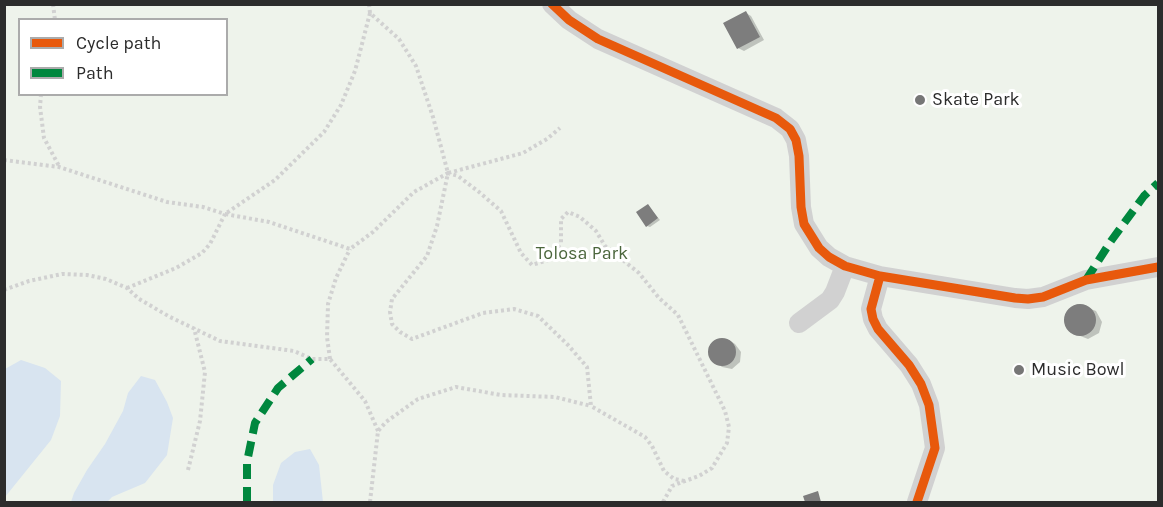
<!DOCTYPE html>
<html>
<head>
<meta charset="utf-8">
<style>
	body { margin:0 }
	#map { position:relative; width:1163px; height:507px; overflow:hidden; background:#fff; font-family:Karla,sans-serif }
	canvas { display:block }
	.frame { position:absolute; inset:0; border:6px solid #2c2c2c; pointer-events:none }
	.legend { position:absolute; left:18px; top:18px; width:210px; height:78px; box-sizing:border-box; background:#fff; border:2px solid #ababab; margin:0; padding:8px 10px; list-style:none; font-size:18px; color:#2c2c2c }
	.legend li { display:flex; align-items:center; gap:12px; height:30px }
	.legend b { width:30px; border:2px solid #ababab }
</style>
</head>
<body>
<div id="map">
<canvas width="1163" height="507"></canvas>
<div class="frame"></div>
<ul class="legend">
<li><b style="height:8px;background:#e8590c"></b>Cycle path</li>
<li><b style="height:8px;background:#00873e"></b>Path</li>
</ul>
</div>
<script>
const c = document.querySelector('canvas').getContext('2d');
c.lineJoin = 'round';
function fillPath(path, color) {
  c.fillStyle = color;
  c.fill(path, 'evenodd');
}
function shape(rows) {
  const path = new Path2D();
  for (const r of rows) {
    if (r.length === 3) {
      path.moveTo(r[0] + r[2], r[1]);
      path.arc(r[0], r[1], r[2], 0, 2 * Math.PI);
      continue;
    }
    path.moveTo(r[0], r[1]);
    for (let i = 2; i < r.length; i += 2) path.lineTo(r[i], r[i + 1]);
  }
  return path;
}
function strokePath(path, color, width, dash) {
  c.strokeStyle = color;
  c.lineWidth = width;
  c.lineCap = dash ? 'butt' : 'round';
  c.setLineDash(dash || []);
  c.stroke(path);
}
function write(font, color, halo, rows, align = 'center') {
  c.font = font + ' Karla,sans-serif';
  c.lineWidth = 6;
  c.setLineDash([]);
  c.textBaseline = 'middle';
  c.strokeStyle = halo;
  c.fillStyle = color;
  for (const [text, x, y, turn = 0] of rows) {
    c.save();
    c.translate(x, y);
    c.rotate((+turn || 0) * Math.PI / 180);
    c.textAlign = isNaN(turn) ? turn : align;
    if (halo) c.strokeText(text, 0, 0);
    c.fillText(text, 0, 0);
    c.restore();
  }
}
fillPath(shape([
	[4,5,1158,5,1158,502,5,502],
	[20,20,226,20,226,94,20,94]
]), '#eef3eb');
fillPath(shape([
	[21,360,45,368,61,381,60,416,51,440,5,497,5,369],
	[141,376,155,380,167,402,173,418,167,455,145,483,112,497,107,502,71,502,74,493,87,470,105,444,123,411,128,393],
	[310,449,319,465,323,502,273,502,273,485,281,463,295,452]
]), '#d8e4f0');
fillPath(shape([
	[746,13,751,16,764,40,744,51,738,48],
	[648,206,660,220,650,227,647,226],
	[1078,304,1096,311,1102,322,1099,333,1088,339,1070,332,1064,321,1068,310],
	[718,339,729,340,735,344,741,352,740,362,732,369,722,367,709,356,710,345]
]), '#0003');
fillPath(shape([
	[746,11,760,37,737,49,723,23],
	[648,204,658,218,646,227,636,212],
	[1080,320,16],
	[722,352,14],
	[818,491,821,502,805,502,803,496]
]), '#7d7d7d');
strokePath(shape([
	[53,4,55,20],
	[369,4,370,13,399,39,416,66,433,117,448,173,523,153,547,139,560,128],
	[370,13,355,71,341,105,324,132,275,180,225,214,269,222,350,249,373,232,414,192,448,173],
	[41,94,40,107,44,138,59,166],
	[4,160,59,167,167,202,203,207,225,214,210,244,202,253,176,268,127,288],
	[4,290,29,281,62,274,87,275,106,279,127,288,139,299,170,317,220,341,294,351,312,359,330,359,365,401,378,431],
	[330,359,327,337,328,304,336,278,350,249],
	[188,470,200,421,205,372,194,328],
	[370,502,378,431,386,422,418,399,456,387,501,395,555,397,591,406],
	[663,502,672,486,685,481,699,476,712,468,727,443,729,427,725,411,678,315,659,298,639,273,605,246,596,231,580,217,568,212,561,219,561,243,548,260,532,265,521,253,501,211,479,192,458,176,448,173,437,226,427,256,392,299,390,312,392,324,400,332,412,339,483,313,514,309,538,316,568,345,587,367,591,406,645,437,652,446,664,471,674,479,685,481]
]), '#d1d1d1', 4, [3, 3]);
strokePath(shape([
	[552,4,569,20,598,39,776,118,790,129,796,140,799,156,801,207,804,224,819,248,829,257,845,266,880,276,871,309,873,319,878,329,909,365,921,384,929,405,935,448,917,502],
	[880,276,1015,298,1028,299,1043,297,1086,280,1158,267],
	[799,323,830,300,835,292,845,266]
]), '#d1d1d1', 20);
strokePath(shape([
	[1086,280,1111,241,1144,196,1158,183],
	[247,502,247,462,255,423,278,388,312,359]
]), '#00873e', 8, [15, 8]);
strokePath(shape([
	[552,4,569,20,598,39,776,118,790,129,796,140,799,156,801,207,804,224,819,248,829,257,845,266,880,276,871,309,873,319,878,329,909,365,921,384,929,405,935,448,917,502],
	[880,276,1015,298,1028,299,1043,297,1086,280,1158,267]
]), '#e8590c', 9);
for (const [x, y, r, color] of [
	[920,100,6,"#767676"],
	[1019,370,6,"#767676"]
]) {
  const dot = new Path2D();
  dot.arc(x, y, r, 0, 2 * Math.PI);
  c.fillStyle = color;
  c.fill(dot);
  strokePath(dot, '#fff', 2);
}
write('18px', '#2c2c2c', '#fff', [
	["Skate Park",932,100],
	["Music Bowl",1031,370]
], 'left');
write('18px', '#4b663c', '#fff', [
	["Tolosa Park",582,254]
]);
</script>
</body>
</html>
